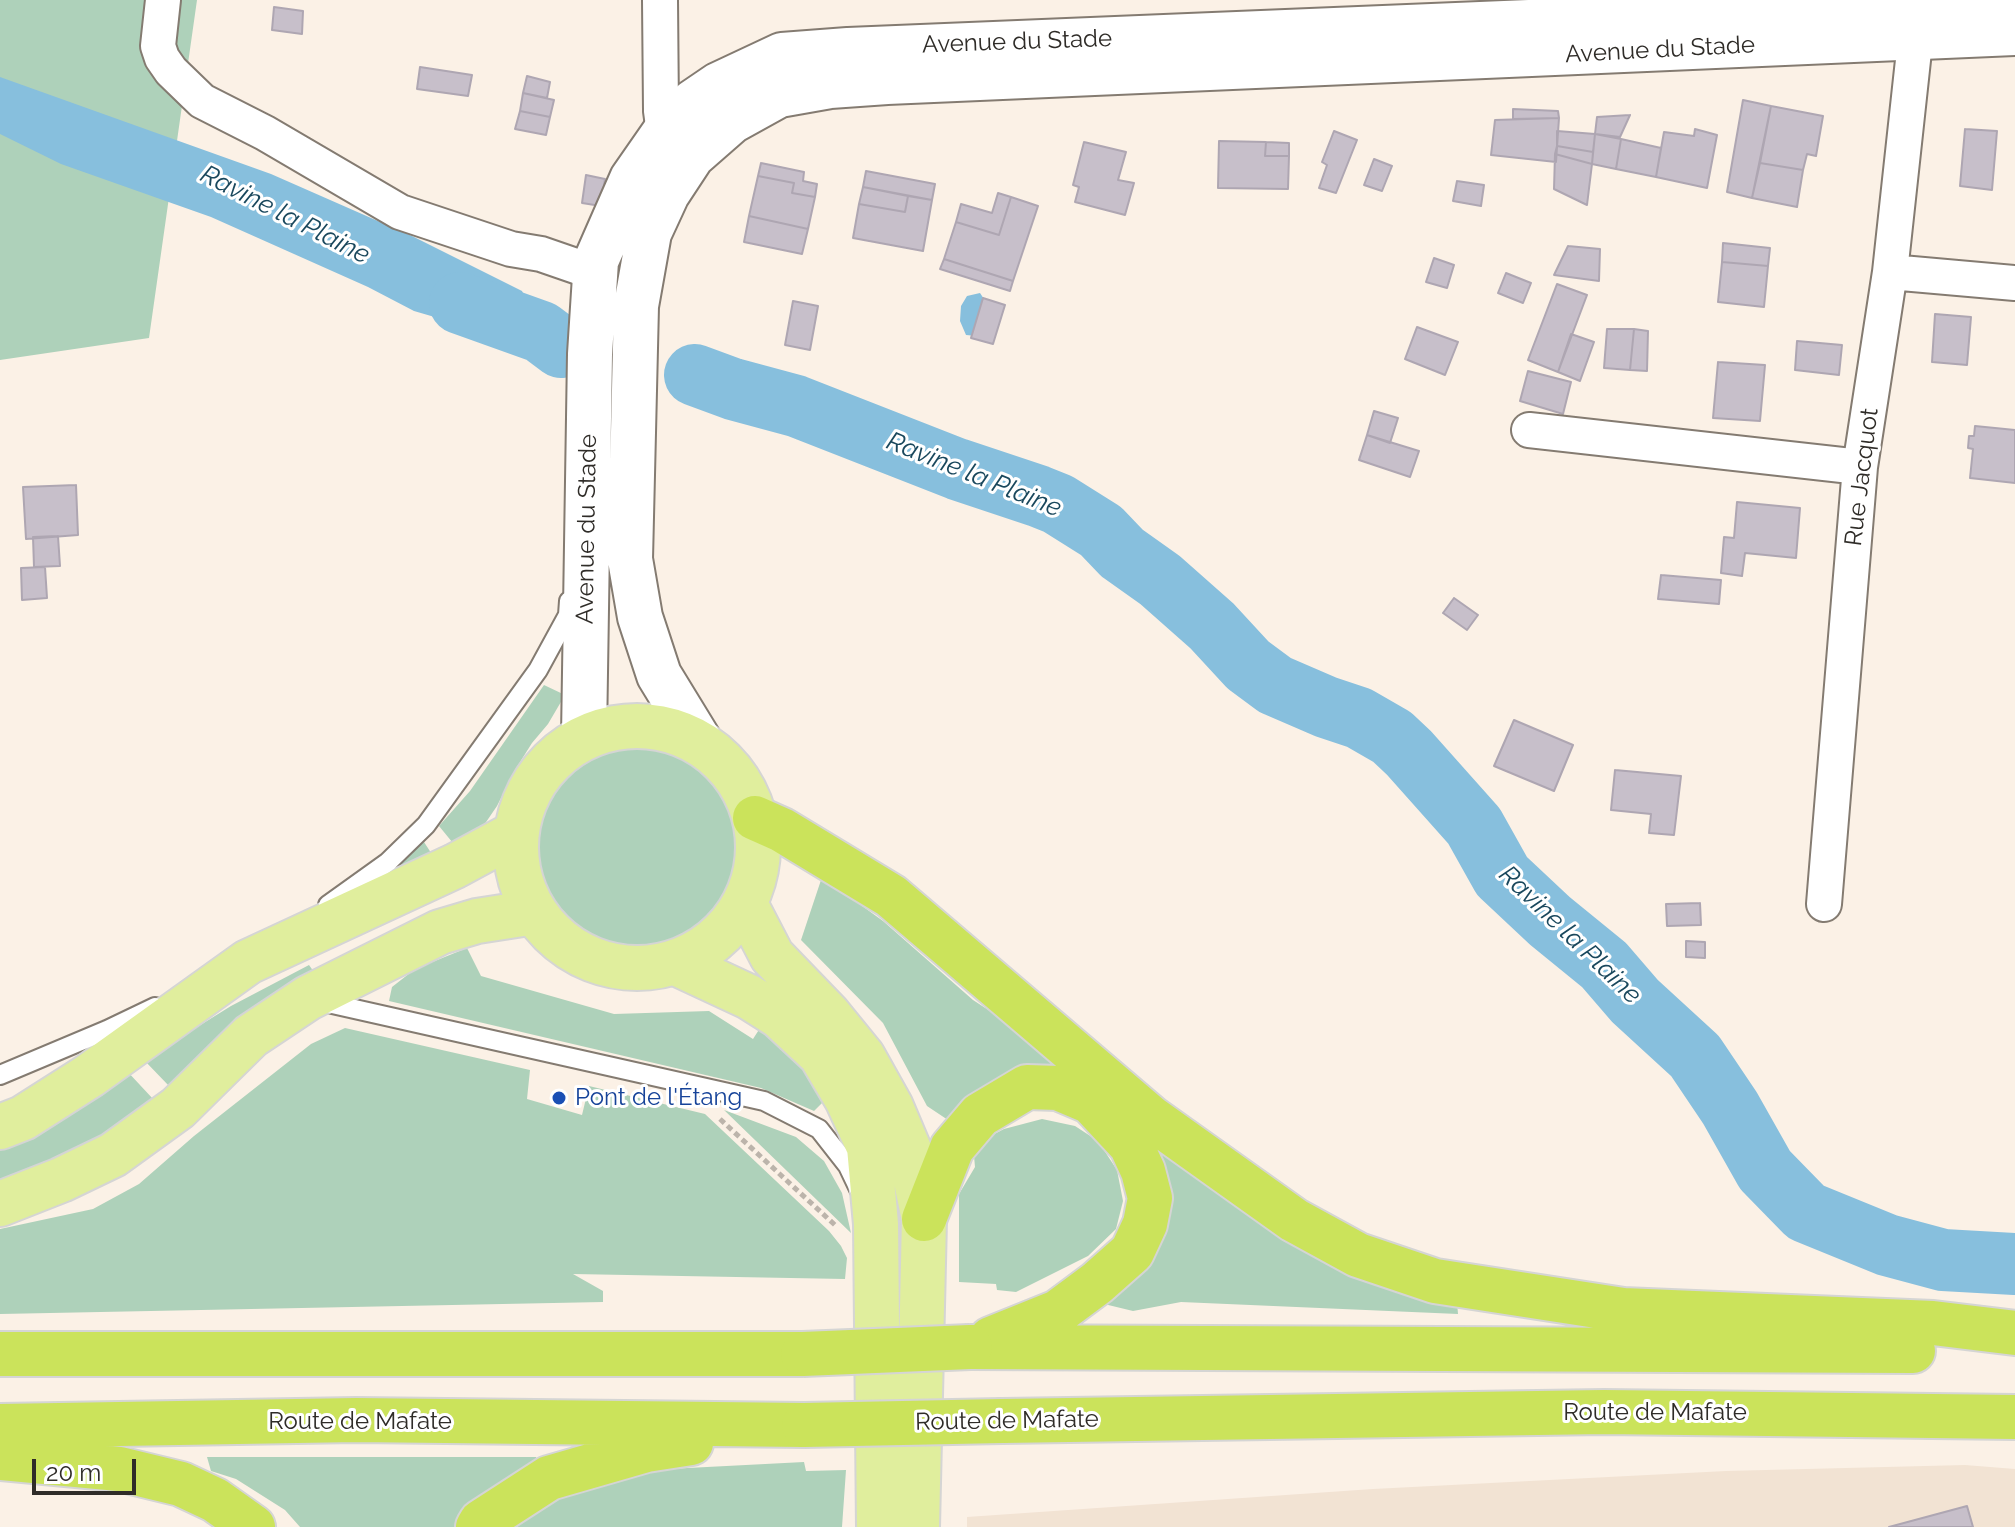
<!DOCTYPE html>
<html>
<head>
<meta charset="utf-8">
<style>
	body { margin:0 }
	#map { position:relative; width:2015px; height:1527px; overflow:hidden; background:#fbf1e6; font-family:Raleway,sans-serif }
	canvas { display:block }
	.scale { position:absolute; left:32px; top:1459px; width:104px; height:36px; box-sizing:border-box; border:4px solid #2f2c28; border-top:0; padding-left:10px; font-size:24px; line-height:28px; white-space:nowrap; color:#2f2c28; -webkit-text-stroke:6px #fff; paint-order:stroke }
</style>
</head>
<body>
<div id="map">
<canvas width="2015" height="1527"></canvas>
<div class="scale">20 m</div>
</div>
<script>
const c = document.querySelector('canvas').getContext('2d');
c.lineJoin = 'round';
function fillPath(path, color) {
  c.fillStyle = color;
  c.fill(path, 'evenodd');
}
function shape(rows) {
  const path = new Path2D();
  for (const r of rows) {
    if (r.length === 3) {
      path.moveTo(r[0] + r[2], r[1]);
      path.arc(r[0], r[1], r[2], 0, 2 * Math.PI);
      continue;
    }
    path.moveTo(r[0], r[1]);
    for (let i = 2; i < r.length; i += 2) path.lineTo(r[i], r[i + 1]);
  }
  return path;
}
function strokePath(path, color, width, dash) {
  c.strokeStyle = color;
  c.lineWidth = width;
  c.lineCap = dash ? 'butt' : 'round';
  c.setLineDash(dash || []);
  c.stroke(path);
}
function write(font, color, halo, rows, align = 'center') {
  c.font = font + ' Raleway,sans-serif';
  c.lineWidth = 6;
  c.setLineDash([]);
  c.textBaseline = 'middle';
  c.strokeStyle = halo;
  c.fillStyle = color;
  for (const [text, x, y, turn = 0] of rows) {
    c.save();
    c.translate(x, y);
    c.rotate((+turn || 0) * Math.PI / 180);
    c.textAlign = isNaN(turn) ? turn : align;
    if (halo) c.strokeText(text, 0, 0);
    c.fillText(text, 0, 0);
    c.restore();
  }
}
fillPath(shape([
	[1965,1465,2015,1469,2015,1527,967,1527,967,1517,1373,1489,1726,1471]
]), '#f2e3d3');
fillPath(shape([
	[0,0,197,0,149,338,0,360],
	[544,685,565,695,548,724,532,743,515,770,497,806,482,828,457,848,439,826,470,791],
	[640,845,103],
	[424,842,435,859,367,885],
	[822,877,883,921,973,1000,1082,1071,948,1120,927,1106,883,1023,801,940],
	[467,948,481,976,614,1014,709,1011,753,1039,762,1025,808,1068,826,1099,814,1111,761,1088,389,1001,392,987,415,969],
	[309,965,314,972,240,1018,169,1086,144,1060,231,1006],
	[345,1028,530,1070,527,1099,582,1115,589,1086,705,1114,829,1231,841,1246,847,1258,845,1279,573,1274,603,1291,603,1302,0,1314,0,1229,93,1209,139,1184,194,1136,311,1044],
	[126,1070,154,1100,104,1141,0,1192,0,1147],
	[724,1110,796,1137,824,1161,842,1193,851,1233],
	[1042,1119,1075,1126,1098,1141,1117,1170,1123,1201,1116,1229,1088,1256,1016,1292,997,1290,996,1284,959,1282,959,1194,975,1167,973,1145,1004,1129],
	[1152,1139,1457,1302,1458,1314,1181,1302,1133,1311,1100,1303,1139,1277,1159,1244],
	[207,1457,536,1457,539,1467,460,1527,300,1527,285,1510,236,1479,211,1471],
	[804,1462,806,1471,846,1470,842,1527,517,1527,545,1502,610,1472]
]), '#aed1ba');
fillPath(shape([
	[0,77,271,174,412,236,522,291,541,332,503,337,414,311,368,287,211,217,61,164,0,134],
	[980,293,984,299,977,336,966,335,960,321,961,306,967,296]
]), '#87bfdd');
strokePath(shape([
	[460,303,541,332,561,347],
	[695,375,733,389,796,406,957,469,1038,496,1058,504,1101,531,1122,553,1160,580,1212,626,1248,665,1275,685,1326,707,1359,718,1392,737,1409,753,1474,826,1502,876,1550,921,1604,965,1635,1001,1695,1056,1730,1108,1765,1170,1806,1212,1887,1245,1943,1260,2015,1264]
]), '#87bfdd', 62);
const building = shape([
	[274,7,303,11,302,34,272,30,274,7],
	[420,67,472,75,468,96,417,89,420,67],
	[527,76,550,82,547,98,523,93,527,76],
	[523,93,554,100,550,117,520,111,523,93],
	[1743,100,1771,106,1752,198,1727,192,1743,100],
	[1771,106,1823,116,1816,156,1807,154,1803,170,1760,163,1771,106],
	[1513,109,1558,111,1559,118,1513,119,1513,109],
	[520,111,550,117,546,135,515,129,520,111],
	[1630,115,1620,137,1595,134,1597,117,1630,115],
	[1559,118,1556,162,1491,155,1495,120,1559,118],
	[1695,129,1717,135,1707,188,1656,177,1664,132,1694,136,1695,129],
	[1965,129,1997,131,1992,190,1960,186,1965,129],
	[1334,131,1357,140,1336,193,1319,188,1327,165,1322,162,1334,131],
	[1557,131,1595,134,1593,152,1557,146,1557,131],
	[1595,134,1621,139,1616,169,1592,164,1595,134],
	[1621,139,1661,148,1656,177,1616,169,1621,139],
	[1219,141,1266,142,1265,156,1289,156,1288,189,1218,188,1219,141],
	[1084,142,1126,152,1118,180,1134,183,1125,215,1075,202,1079,187,1073,185,1084,142],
	[1266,142,1289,143,1289,156,1265,156,1266,142],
	[1557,146,1593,152,1592,164,1555,154,1557,146],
	[1555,154,1592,164,1587,205,1554,189,1555,154],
	[1374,159,1392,166,1382,191,1364,185,1374,159],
	[761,163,804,172,803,181,817,184,815,197,792,193,794,183,758,176,761,163],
	[1760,163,1803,170,1797,207,1752,198,1760,163],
	[866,171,935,184,932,200,863,187,866,171],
	[586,175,605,179,601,206,582,203,586,175],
	[758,176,794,183,792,193,815,197,808,229,749,216,758,176],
	[1457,181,1484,185,1481,206,1453,201,1457,181],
	[863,187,908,196,905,212,859,204,863,187],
	[998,193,1011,197,999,235,956,222,961,204,992,213,998,193],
	[908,196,932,200,923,251,853,238,859,204,905,212,908,196],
	[1011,197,1038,206,1013,281,944,259,956,222,999,235,1011,197],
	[749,216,808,229,802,254,744,242,749,216],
	[1723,243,1770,248,1768,266,1722,262,1723,243],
	[1568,246,1600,249,1599,281,1554,275,1568,246],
	[1434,258,1454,265,1447,288,1426,282,1434,258],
	[944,259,1013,281,1010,291,940,269,944,259],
	[1722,262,1768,266,1764,307,1718,302,1722,262],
	[1506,273,1531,283,1523,303,1498,293,1506,273],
	[1557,284,1587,295,1558,372,1528,360,1557,284],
	[983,298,1005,305,993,344,971,338,983,298],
	[793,301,818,306,810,350,785,345,793,301],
	[1935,314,1971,317,1967,365,1932,362,1935,314],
	[1417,327,1458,342,1445,375,1405,359,1417,327],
	[1607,329,1634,329,1630,370,1604,368,1607,329],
	[1634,329,1648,331,1647,371,1630,370,1634,329],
	[1571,334,1594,342,1580,381,1558,372,1571,334],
	[1797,341,1842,345,1839,375,1795,370,1797,341],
	[1718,362,1765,365,1760,421,1713,418,1718,362],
	[1528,371,1571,382,1563,414,1520,401,1528,371],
	[1374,411,1398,418,1390,443,1367,435,1374,411],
	[1975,426,2015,430,2015,483,1970,478,1973,449,1968,448,1969,436,1974,436,1975,426],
	[1367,435,1419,451,1410,477,1359,460,1367,435],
	[76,485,78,535,26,539,23,487,76,485],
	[1737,502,1800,508,1796,558,1745,553,1742,576,1721,573,1724,537,1734,538,1737,502],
	[58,536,60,566,34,567,33,537,58,536],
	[45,567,47,598,22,600,21,568,45,567],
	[1661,575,1721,580,1719,604,1658,599,1661,575],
	[1454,598,1478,615,1467,630,1443,613,1454,598],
	[1514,720,1573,745,1554,791,1494,766,1514,720],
	[1615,770,1681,776,1674,835,1649,833,1651,814,1611,810,1615,770],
	[1700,903,1701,925,1667,926,1666,904,1700,903],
	[1686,941,1705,942,1705,958,1686,957,1686,941],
	[1967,1506,1973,1527,1889,1527,1967,1506]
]);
fillPath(building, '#c7bfca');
strokePath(building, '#aea6b2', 2);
const lane = shape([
	[328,905,388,862,426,825,538,670,568,615,569,601],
	[319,1001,764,1101,819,1129,848,1166,859,1189],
	[0,1075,107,1030,155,1007]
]);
const street = shape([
	[163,0,158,46,162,58,171,71,202,101,265,133,400,212,511,249,541,254,596,273],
	[660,0,661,111,664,133],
	[1890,272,2015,283],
	[1529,430,1860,467],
	[1824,904,1860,467,1890,272,1914,51,1912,39,1914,12]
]);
const secondary = shape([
	[584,736,590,354,596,261,632,179,664,133,693,102,718,85,782,55,848,50,2015,2],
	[700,742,659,675,640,617,630,559,636,306,649,233,667,194,692,156,732,121,779,95,830,86,887,82,2015,33]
]);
const primary = shape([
	[637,847,121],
	[745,904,772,956,828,1014,863,1057,891,1107,910,1152,924,1219,917,1527],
	[676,963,749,997,779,1016,821,1055,847,1099,869,1147,876,1224,879,1527],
	[0,1127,23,1118,89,1076,248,962,455,866,516,833],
	[0,1204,61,1180,113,1155,178,1108,251,1036,308,998,440,932,477,921,535,912]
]);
const highway = shape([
	[755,818,782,830,891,896,1151,1118,1294,1220,1358,1255,1435,1281,1623,1310,1933,1323,2015,1333],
	[924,1219,952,1148,980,1115,1027,1087,1058,1088,1091,1102,1131,1145,1143,1171,1150,1198,1145,1224,1132,1252,1097,1283,1058,1312,991,1339],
	[970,1347,1913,1351],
	[0,1354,803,1354],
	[1002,1421,1604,1412,2015,1417],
	[0,1426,356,1420,804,1425],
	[0,1458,119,1469,181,1484,215,1500,253,1527],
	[478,1527,481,1522,549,1478,646,1450,691,1443]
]);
strokePath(lane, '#847b71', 22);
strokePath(street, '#847b71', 38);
strokePath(secondary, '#847b71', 48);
strokePath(primary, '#d5d5d4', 48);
strokePath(highway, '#d5d5d4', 48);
strokePath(shape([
	[720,1119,836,1226]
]), '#bcb4ab', 5, [6, 4]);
strokePath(lane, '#fff', 18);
strokePath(street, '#fff', 34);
strokePath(secondary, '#fff', 44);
strokePath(primary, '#e0ee9d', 44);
strokePath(highway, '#cbe35b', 44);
const highwayBridge = shape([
	[803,1354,970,1347],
	[804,1425,1002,1421]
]);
strokePath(highwayBridge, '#d5d5d4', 48, []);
strokePath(highwayBridge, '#cbe35b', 44);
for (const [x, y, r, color] of [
	[559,1098,8,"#1a4fb4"]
]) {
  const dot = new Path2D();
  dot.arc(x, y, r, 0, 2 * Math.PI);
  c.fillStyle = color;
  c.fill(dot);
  strokePath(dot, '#fff', 3);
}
write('24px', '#2f2c28', '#fff', [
	["Avenue du Stade",1017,42,-2],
	["Avenue du Stade",1660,50,-3],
	["Rue Jacquot",1862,477,-83],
	["Avenue du Stade",587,529,-89],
	["Route de Mafate",1655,1413],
	["Route de Mafate",1007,1421,-1],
	["Route de Mafate",360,1422]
]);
write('24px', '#164399', '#fff', [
	["Pont de l'Étang",575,1098]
], 'left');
write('italic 26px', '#1a485d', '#fff', [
	["Ravine la Plaine",285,215,27],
	["Ravine la Plaine",974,475,22],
	["Ravine la Plaine",1570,935,44]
]);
</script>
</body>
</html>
